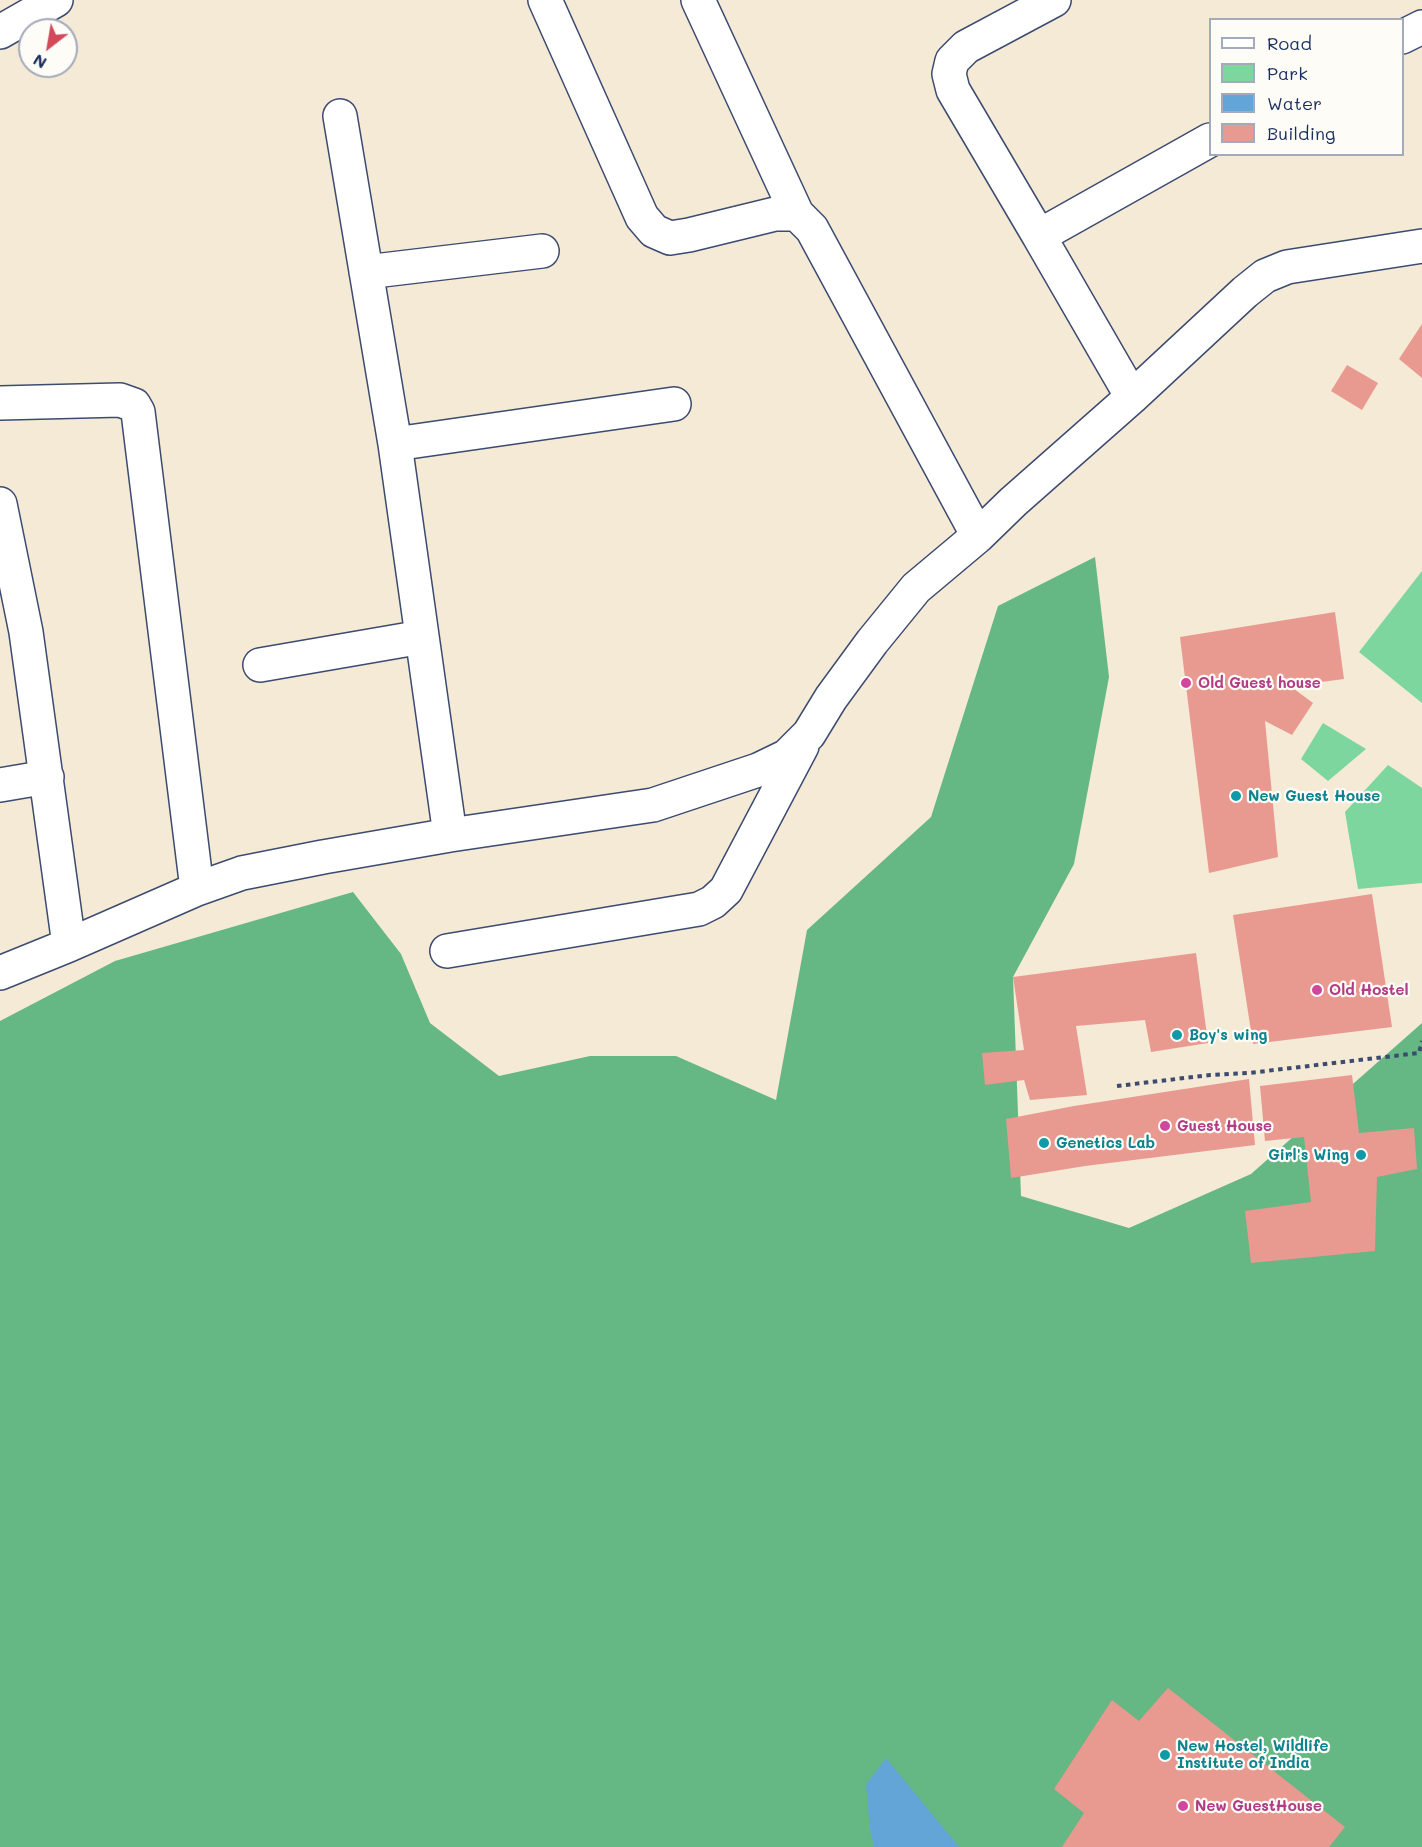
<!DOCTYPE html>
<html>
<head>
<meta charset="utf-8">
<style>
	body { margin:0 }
	#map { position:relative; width:1422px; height:1847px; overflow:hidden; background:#f5ead5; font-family:Mali,sans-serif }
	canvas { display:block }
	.legend { position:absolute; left:1209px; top:18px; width:195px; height:138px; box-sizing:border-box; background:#fdfcf7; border:2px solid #a3aaba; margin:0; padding:8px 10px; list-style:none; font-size:18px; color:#1b2f5e }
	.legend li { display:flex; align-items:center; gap:12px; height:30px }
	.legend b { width:30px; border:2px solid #a3aaba }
	.north { position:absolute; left:18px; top:18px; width:60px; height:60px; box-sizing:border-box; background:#fdfcf7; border:2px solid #a3aaba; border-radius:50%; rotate:211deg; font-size:16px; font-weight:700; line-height:24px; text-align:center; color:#1b2f5e }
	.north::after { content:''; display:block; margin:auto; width:21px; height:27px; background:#d1495b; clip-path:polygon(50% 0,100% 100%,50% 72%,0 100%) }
</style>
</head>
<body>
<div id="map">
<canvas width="1422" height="1847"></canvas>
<ul class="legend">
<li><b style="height:8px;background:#fff"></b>Road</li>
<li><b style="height:16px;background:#7cd69d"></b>Park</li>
<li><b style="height:16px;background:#63a5d7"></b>Water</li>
<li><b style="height:16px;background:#e89990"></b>Building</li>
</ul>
<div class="north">N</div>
</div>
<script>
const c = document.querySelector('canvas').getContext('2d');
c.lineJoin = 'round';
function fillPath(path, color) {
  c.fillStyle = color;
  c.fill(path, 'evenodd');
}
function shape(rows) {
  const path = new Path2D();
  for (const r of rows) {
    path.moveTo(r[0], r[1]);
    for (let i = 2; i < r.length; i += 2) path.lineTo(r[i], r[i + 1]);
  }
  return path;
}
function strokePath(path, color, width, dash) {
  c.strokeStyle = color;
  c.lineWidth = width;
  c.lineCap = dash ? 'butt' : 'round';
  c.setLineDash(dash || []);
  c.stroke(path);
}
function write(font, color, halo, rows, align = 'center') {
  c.font = font + ' Mali,sans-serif';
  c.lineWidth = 4.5;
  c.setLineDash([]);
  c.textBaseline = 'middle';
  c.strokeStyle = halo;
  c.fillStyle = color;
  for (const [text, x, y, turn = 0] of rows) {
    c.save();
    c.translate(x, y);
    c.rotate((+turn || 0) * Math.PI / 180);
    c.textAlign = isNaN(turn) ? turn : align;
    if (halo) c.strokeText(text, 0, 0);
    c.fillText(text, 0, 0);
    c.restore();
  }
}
fillPath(shape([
	[1422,571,1422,703,1359,652],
	[1323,723,1366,749,1328,781,1301,759],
	[1388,765,1422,788,1422,883,1358,889,1345,812]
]), '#7cd69d');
fillPath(shape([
	[1095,557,1109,677,1074,864,1013,977,1021,1196,1129,1228,1251,1174,1422,1023,1422,1847,0,1847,0,1021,115,961,353,892,401,954,430,1023,499,1076,590,1056,676,1056,776,1100,807,930,931,817,998,606]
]), '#65b784');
fillPath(shape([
	[886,1758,959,1847,874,1847,870,1829,866,1785]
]), '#63a5d7');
fillPath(shape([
	[1422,324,1422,378,1399,359],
	[1347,365,1378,383,1362,410,1331,391],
	[1335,612,1344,679,1290,686,1313,703,1292,735,1265,721,1278,857,1209,873,1180,637],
	[1372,894,1392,1027,1253,1044,1233,915],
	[1196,953,1208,1043,1151,1052,1145,1020,1076,1026,1087,1095,1030,1100,1024,1080,985,1085,982,1053,1024,1050,1013,977],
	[1352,1075,1359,1133,1414,1128,1417,1169,1377,1177,1375,1251,1251,1263,1245,1211,1311,1202,1304,1137,1265,1141,1260,1086],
	[1249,1079,1255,1145,1085,1166,1011,1178,1006,1119,1074,1106],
	[1168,1688,1345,1827,1329,1847,1062,1847,1084,1813,1054,1789,1112,1700,1139,1721]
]), '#e89990');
const minor = shape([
	[545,0,642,217,654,231,670,238,689,235,775,214,797,214,812,229,978,536],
	[698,0,797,214],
	[1054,0,966,47,952,61,949,74,953,90,1039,236,1210,140],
	[0,32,56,0],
	[1402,37,1422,27],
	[340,116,395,444,450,835],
	[1039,236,1132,397],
	[366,272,542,251],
	[0,403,120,400,134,405,138,412,197,889],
	[395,444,674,404],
	[0,504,26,632,69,945],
	[260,665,422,637],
	[0,785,47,777],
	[447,951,699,909,713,902,726,890,802,746],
	[0,973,69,945,197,889,242,873,323,857,450,835,653,805,758,770,787,756,809,734,831,698,872,642,916,588,978,536,1013,502,1132,397,1245,292,1265,276,1287,267,1422,246]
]);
strokePath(minor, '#3c4b70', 36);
strokePath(shape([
	[1117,1086,1210,1075,1249,1073,1419,1053,1422,1041]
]), '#3c4b70', 4, [4.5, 4.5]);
strokePath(minor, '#fff', 33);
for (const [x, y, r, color] of [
	[1186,683,6,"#d1479c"],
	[1236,796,6,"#0f9aa8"],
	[1317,990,6,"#d1479c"],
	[1177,1035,6,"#0f9aa8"],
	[1165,1126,6,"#d1479c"],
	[1044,1143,6,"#0f9aa8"],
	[1361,1155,6,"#0f9aa8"],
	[1165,1755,6,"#0f9aa8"],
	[1183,1806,6,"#d1479c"]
]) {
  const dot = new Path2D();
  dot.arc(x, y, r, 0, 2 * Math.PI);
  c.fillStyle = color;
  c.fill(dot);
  strokePath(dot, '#fdfcf7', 2);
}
write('bold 15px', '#b23c85', '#fdfcf7', [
	["Old Guest house",1198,683],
	["Old Hostel",1329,990],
	["Guest House",1177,1126],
	["New GuestHouse",1195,1806]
], 'left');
write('bold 15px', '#0d838f', '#fdfcf7', [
	["New Guest House",1248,796],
	["Boy's wing",1189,1035],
	["Genetics Lab",1056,1143],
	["Girl's Wing",1349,1155,"right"],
	["New Hostel, Wildlife",1177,1746],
	["Institute of India",1177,1763]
], 'left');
</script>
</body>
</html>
